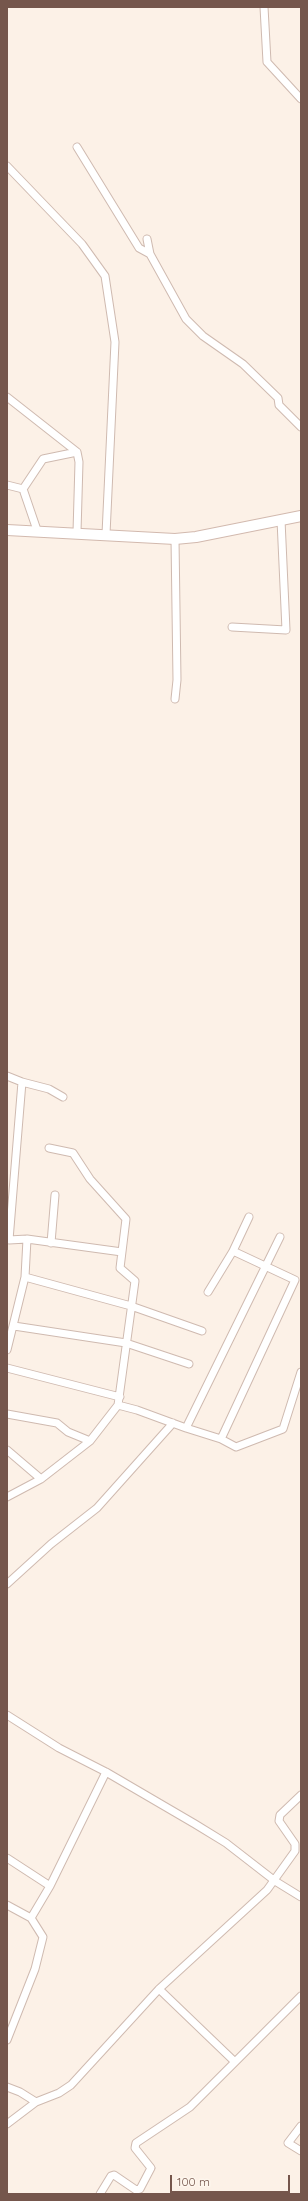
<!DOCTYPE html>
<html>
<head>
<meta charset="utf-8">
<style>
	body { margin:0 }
	#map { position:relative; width:308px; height:2201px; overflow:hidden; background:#fcf1e7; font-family:Quicksand,sans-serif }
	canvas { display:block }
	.frame { position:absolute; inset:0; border:8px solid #75564c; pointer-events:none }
	.scale { position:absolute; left:170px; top:2175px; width:120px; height:18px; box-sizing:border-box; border:2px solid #75564c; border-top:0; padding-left:5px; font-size:12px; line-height:14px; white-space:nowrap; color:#75564c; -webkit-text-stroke:3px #fef6ed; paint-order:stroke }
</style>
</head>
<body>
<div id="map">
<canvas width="308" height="2201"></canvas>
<div class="frame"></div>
<div class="scale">100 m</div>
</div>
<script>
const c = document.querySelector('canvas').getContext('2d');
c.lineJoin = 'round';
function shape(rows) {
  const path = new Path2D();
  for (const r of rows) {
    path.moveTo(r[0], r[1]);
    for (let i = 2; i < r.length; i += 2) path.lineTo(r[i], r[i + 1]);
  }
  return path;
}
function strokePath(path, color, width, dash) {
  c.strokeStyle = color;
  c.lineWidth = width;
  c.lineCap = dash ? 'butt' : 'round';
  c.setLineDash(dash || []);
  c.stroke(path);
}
const minor = shape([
	[264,7,267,62,301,99],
	[77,147,139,248,150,254,186,319,203,336,243,364,278,398,279,405,301,427],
	[7,166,82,244,105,276,115,342,106,534],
	[147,239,150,254],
	[7,397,77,452,79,462,77,532],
	[7,485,23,489,37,530],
	[23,489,43,459,77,452],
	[232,627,286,630,281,520],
	[175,699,177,680,175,539],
	[7,1076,22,1082,49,1089,63,1097],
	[27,1239,122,1252],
	[51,1243,55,1195],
	[233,1251,249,1217],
	[25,1277,131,1306,202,1331],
	[14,1326,126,1343,189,1364],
	[7,1350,25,1277,27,1239,9,1240,22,1082],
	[7,1368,120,1397],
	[118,1405,137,1410,186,1428,280,1237],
	[7,1414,57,1423,68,1432,90,1441],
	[186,1428,221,1439,295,1280,233,1251,208,1292],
	[221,1439,236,1447,283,1429,301,1372],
	[7,1450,41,1479],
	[7,1497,41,1479,90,1441,118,1405,135,1281,120,1268,126,1219,90,1179,73,1153,49,1148],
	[7,1584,51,1544,97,1508,173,1423],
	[7,1715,59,1748,106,1772,195,1824,226,1843,275,1881,301,1897],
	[7,1858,50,1886],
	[7,1905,31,1918,43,1937,35,1969,7,2040],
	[31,1918,50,1886,106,1772],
	[159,1989,235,2062],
	[7,2087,20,2092,36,2102],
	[7,2124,36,2102,59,2093,71,2085,159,1989,267,1890,295,1851,295,1844,279,1821,280,1815,301,1795],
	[301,2126,288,2143,301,2151],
	[100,2194,111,2176,114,2175,136,2190,140,2189,151,2168,135,2148,136,2143,190,2107,301,1996]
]);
const secondary = shape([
	[7,530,175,539,196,537,301,516]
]);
strokePath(minor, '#cfbab0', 9);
strokePath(secondary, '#d2b9ae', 12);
strokePath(minor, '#fff', 7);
strokePath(secondary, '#fff', 10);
</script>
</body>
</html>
